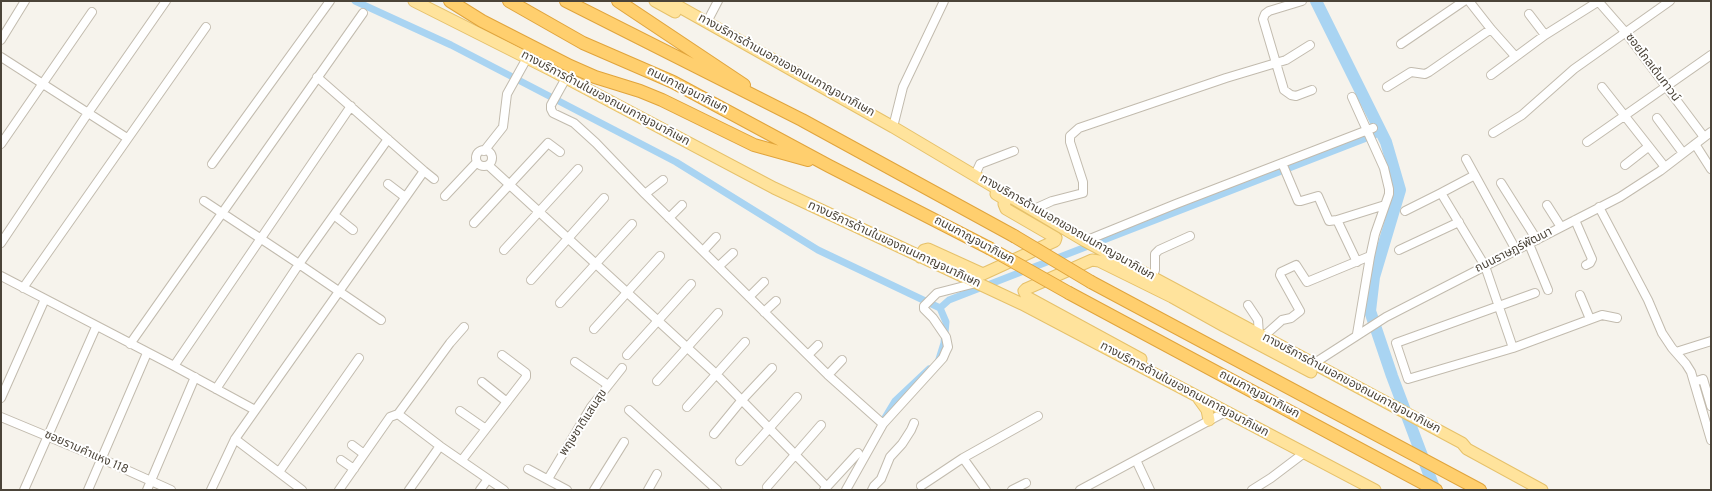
<!DOCTYPE html>
<html>
<head>
<meta charset="utf-8">
<style>
	body { margin:0 }
	#map { position:relative; width:1712px; height:491px; overflow:hidden; background:#f6f3ec; font-family:Overpass,sans-serif }
	canvas { display:block }
	.frame { position:absolute; inset:0; border:2px solid #4b4439; pointer-events:none }
</style>
</head>
<body>
<div id="map">
<canvas width="1712" height="491"></canvas>
<div class="frame"></div>
</div>
<script>
const c = document.querySelector('canvas').getContext('2d');
c.lineJoin = 'round';
function shape(rows) {
  const path = new Path2D();
  for (const r of rows) {
    if (r.length === 3) {
      path.moveTo(r[0] + r[2], r[1]);
      path.arc(r[0], r[1], r[2], 0, 2 * Math.PI);
      continue;
    }
    path.moveTo(r[0], r[1]);
    for (let i = 2; i < r.length; i += 2) path.lineTo(r[i], r[i + 1]);
  }
  return path;
}
function strokePath(path, color, width, dash) {
  c.strokeStyle = color;
  c.lineWidth = width;
  c.lineCap = dash ? 'butt' : 'round';
  c.setLineDash(dash || []);
  c.stroke(path);
}
function write(font, color, halo, rows, align = 'center') {
  c.font = font + ' Overpass,"Noto Sans Thai",sans-serif';
  c.lineWidth = 4;
  c.setLineDash([]);
  c.textBaseline = 'middle';
  c.strokeStyle = halo;
  c.fillStyle = color;
  for (const [text, x, y, turn = 0] of rows) {
    c.save();
    c.translate(x, y);
    c.rotate((+turn || 0) * Math.PI / 180);
    c.textAlign = isNaN(turn) ? turn : align;
    if (halo) c.strokeText(text, 0, 0);
    c.fillText(text, 0, 0);
    c.restore();
  }
}
strokePath(shape([
	[355,1,451,45,676,162,818,250,940,308],
	[939,359,944,343,946,322,940,308,949,300,1382,132],
	[883,421,895,401,929,369]
]), '#a9d4f2', 7);
strokePath(shape([
	[1316,1,1386,142,1400,190,1374,277,1370,311,1392,376,1435,490]
]), '#a9d4f2', 12);
const minor = shape([
	[1302,1,1269,11,1265,14,1263,19,1284,90,1291,95,1296,96,1312,90],
	[1469,1,1491,29,1515,56],
	[1598,1,1626,33,1704,137],
	[1529,14,1545,35],
	[707,22,718,1],
	[1,40,25,1],
	[1401,44,1464,1],
	[1,57,127,138],
	[1491,75,1545,35,1599,1],
	[317,77,424,171,434,179],
	[566,78,551,105,551,109,553,113,574,123,596,143,645,194,828,375,883,424],
	[1387,87,1411,72,1425,74,1429,72,1491,29],
	[1602,87,1665,167],
	[1352,97,1384,168,1389,189,1389,194,1375,234,1370,257,1357,334],
	[1657,118,1683,153],
	[893,127,903,87,944,1],
	[1493,133,1522,115,1574,69,1670,1],
	[1587,142,1711,55],
	[1,144,92,12],
	[1695,144,1711,169],
	[484,158,8],
	[484,151,503,127,507,94,527,58],
	[1466,159,1516,250],
	[1282,163,1298,201,1301,201,1318,196,1329,221,1337,220,1385,205],
	[212,164,330,1],
	[488,165,716,374,827,487],
	[1625,165,1648,147],
	[975,175,980,164,1014,151],
	[1501,183,1537,240],
	[388,184,405,197],
	[1441,193,1475,175],
	[645,194,663,180],
	[445,196,477,162],
	[204,201,299,264,381,320],
	[1547,205,1561,227],
	[1599,207,1648,300,1662,333,1672,348,1686,364,1691,372,1711,440],
	[1032,210,1052,201,1083,193,1083,182,1070,142,1070,136,1079,128,1226,78,1286,60,1310,45],
	[1405,211,1441,193,1485,266,1513,348],
	[334,215,353,230],
	[669,218,682,205],
	[1337,220,1357,262],
	[1575,220,1592,259,1590,263,1586,265],
	[474,223,548,143,560,152],
	[1085,241,1176,204,1373,128],
	[1,243,88,113,166,1],
	[1529,244,1548,290],
	[504,250,578,169],
	[1399,250,1459,222],
	[703,251,716,237],
	[719,266,733,253],
	[1,276,174,366,255,410],
	[1152,278,1155,270,1155,254,1159,250,1190,236],
	[531,280,604,198],
	[23,288,206,27],
	[1535,293,1396,343,1408,379,1513,348,1602,315,1617,318],
	[1580,295,1590,319],
	[749,297,764,282],
	[560,303,632,224],
	[1248,305,1258,320,1259,335],
	[764,312,776,301],
	[594,329,660,256],
	[1263,337,1282,320,1291,318,1300,311,1280,275,1281,272,1296,265,1307,282,1370,256],
	[130,344,363,13],
	[1676,352,1711,341],
	[627,355,691,284],
	[808,355,818,345],
	[575,362,608,385],
	[1313,364,1386,317,1620,197,1660,171,1711,132],
	[174,366,351,106],
	[828,375,842,360],
	[657,381,718,313],
	[482,382,507,402],
	[1694,382,1703,379,1711,406],
	[216,389,299,264,388,139],
	[1,398,45,299],
	[687,407,745,342],
	[629,410,717,490],
	[460,411,486,429],
	[398,414,450,343,464,327],
	[1,417,102,459,171,490],
	[714,434,741,401,772,368],
	[235,439,302,490],
	[352,445,364,454],
	[963,458,986,490],
	[341,460,354,469],
	[462,460,526,377,526,373,502,355],
	[1136,460,1150,490],
	[740,461,797,397],
	[528,469,567,490],
	[279,472,359,358],
	[548,479,591,407,622,368],
	[921,486,963,458,1038,416],
	[767,487,821,425],
	[24,490,96,327],
	[88,490,147,353],
	[147,490,195,377],
	[211,490,235,439,424,171],
	[339,490,390,417,398,414,440,446,504,490],
	[409,490,440,446],
	[480,490,488,479],
	[594,490,624,442],
	[648,490,657,474],
	[824,490,858,453],
	[846,490,883,424,943,358,946,351,948,347,946,337,933,318,924,309,924,306,937,293,976,283],
	[872,490,874,486,881,479,890,457,902,444,911,430,914,423],
	[1012,490,1026,483],
	[1080,490,1227,411],
	[1252,490,1271,478,1304,453]
]);
const major = shape([
	[414,1,551,70,774,188,1022,304,1375,490],
	[655,1,675,12],
	[669,1,893,127,1085,241,1462,443,1467,449,1542,490],
	[920,257,924,250,928,249,983,274,1055,241,1056,238,1006,209,1004,204,1006,200,996,194],
	[1141,359,1027,297,1024,291,1026,289,1092,260,1099,261,1172,297,1224,326,1311,372],
	[1199,399,1207,410,1209,420]
]);
const highway = shape([
	[450,1,482,21,570,66,595,77,640,91,662,100,754,145,808,160],
	[509,1,583,43,673,82,829,166,989,248],
	[566,1,802,120,1014,236],
	[618,1,744,85],
	[1091,282,1480,490],
	[1069,293,1436,490]
]);
strokePath(minor, '#c2bbae', 10);
strokePath(major, '#e6c16a', 13);
strokePath(highway, '#e0a43c', 14);
strokePath(minor, '#fff', 8);
strokePath(major, '#ffe39c', 11);
strokePath(highway, '#ffcf6e', 12);
const highwayBridge = shape([
	[1014,236,1091,282],
	[989,248,1069,293]
]);
strokePath(highwayBridge, '#e0a43c', 14, []);
strokePath(highwayBridge, '#ffcf6e', 12);
write('12px', '#4b4439', '#fff', [
	["ทางบริการด้านนอกของถนนกาญจนาภิเษก",786,66,29],
	["ซอยโกลเด้นทาวน์",1652,68,53],
	["ถนนกาญจนาภิเษก",687,91,27],
	["ทางบริการด้านในของถนนกาญจนาภิเษก",605,99,28],
	["ทางบริการด้านนอกของถนนกาญจนาภิเษก",1067,228,30],
	["ถนนกาญจนาภิเษก",974,241,28],
	["ทางบริการด้านในของถนนกาญจนาภิเษก",894,245,25],
	["ถนนราษฏร์พัฒนา",1514,251,-27],
	["ทางบริการด้านนอกของถนนกาญจนาภิเษก",1351,384,28],
	["ทางบริการด้านในของถนนกาญจนาภิเษก",1184,390,28],
	["ถนนกาญจนาภิเษก",1259,395,28],
	["พฤษชาติแสนสุข",584,423,-57],
	["ซอยรามคำแหง 118",86,453,24]
]);
</script>
</body>
</html>
